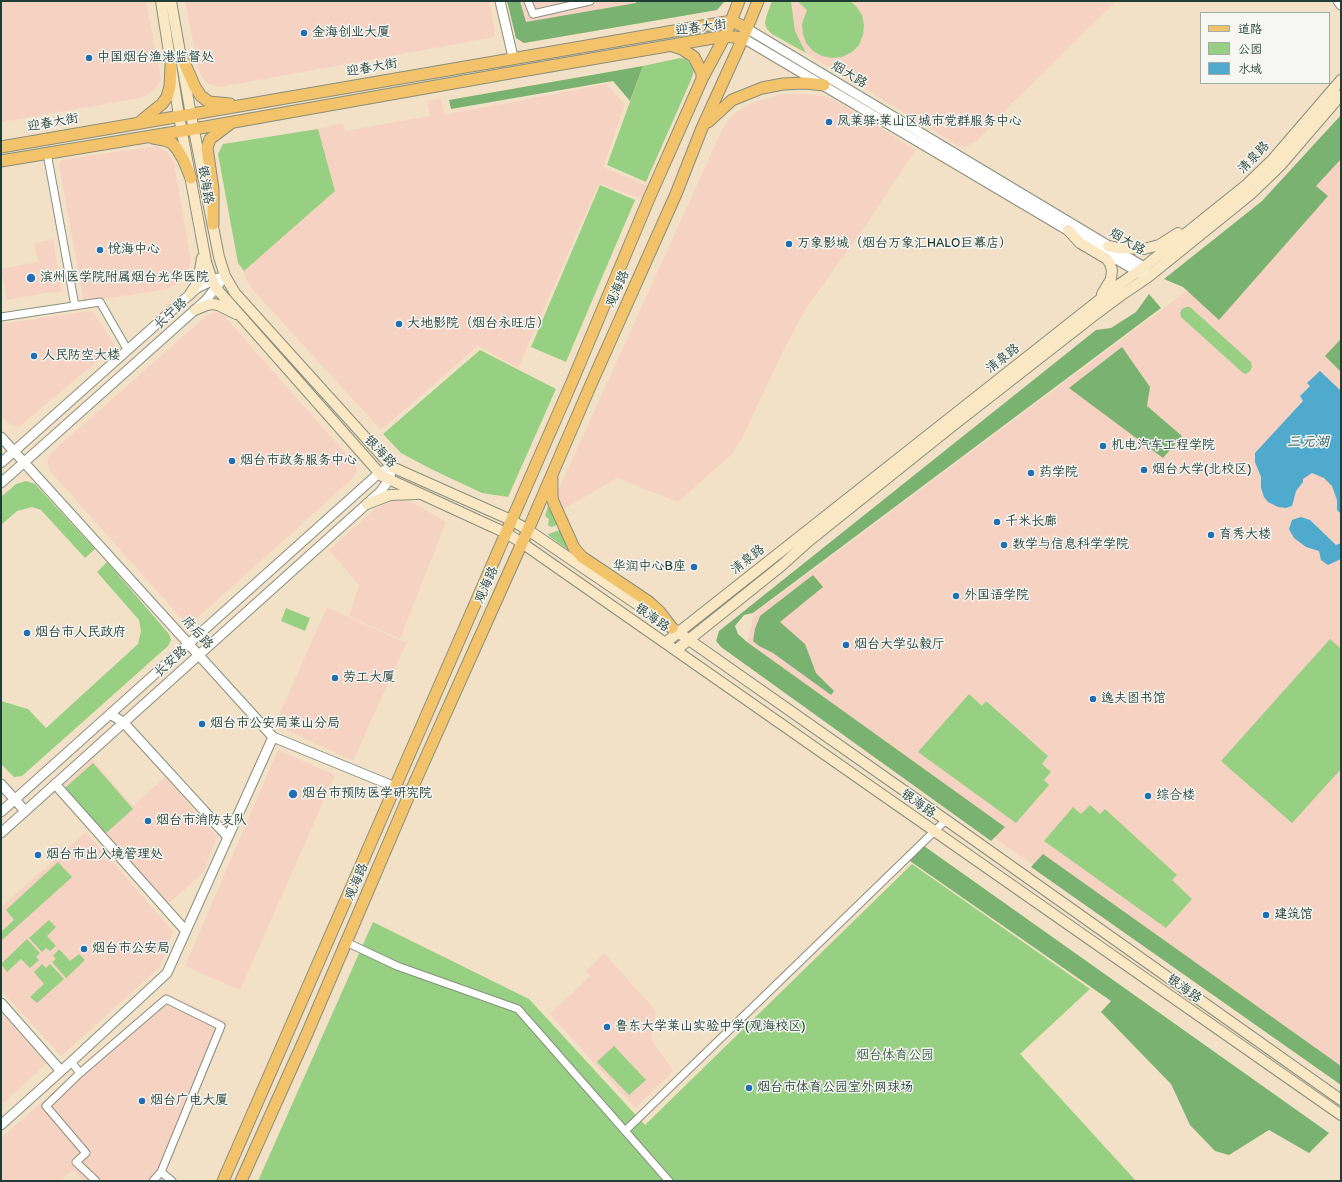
<!DOCTYPE html>
<html>
<head>
<meta charset="utf-8">
<style>
	body { margin:0 }
	#map { position:relative; width:1342px; height:1182px; overflow:hidden; background:#f2e1c7; font-family:Itim,"LXGW WenKai TC",sans-serif }
	canvas { display:block }
	.frame { position:absolute; inset:0; border:2px solid #1f3d34; pointer-events:none }
	.legend { position:absolute; left:1200px; top:12px; width:130px; height:72px; box-sizing:border-box; background:#f6f6f2; border:1px solid #a0aca6; margin:0; padding:5px 7px; list-style:none; font-size:12px; color:#1f3d34 }
	.legend li { display:flex; align-items:center; gap:8px; height:20px }
	.legend b { width:20px; border:1px solid #a0aca6 }
</style>
</head>
<body>
<div id="map">
<canvas width="1342" height="1182"></canvas>
<div class="frame"></div>
<ul class="legend">
<li><b style="height:5px;background:#f2c36a"></b>道路</li>
<li><b style="height:11px;background:#98d083"></b>公园</li>
<li><b style="height:11px;background:#4faacd"></b>水域</li>
</ul>
</div>
<script>
const c = document.querySelector('canvas').getContext('2d');
c.lineJoin = 'round';
function fillPath(path, color) {
  c.fillStyle = color;
  c.fill(path, 'evenodd');
}
function shape(rows) {
  const path = new Path2D();
  for (const r of rows) {
    path.moveTo(r[0], r[1]);
    for (let i = 2; i < r.length; i += 2) path.lineTo(r[i], r[i + 1]);
  }
  return path;
}
function strokePath(path, color, width, dash) {
  c.strokeStyle = color;
  c.lineWidth = width;
  c.lineCap = dash ? 'butt' : 'round';
  c.setLineDash(dash || []);
  c.stroke(path);
}
function write(font, color, halo, rows, align = 'center') {
  c.font = font + ' Itim,"LXGW WenKai TC",sans-serif';
  c.lineWidth = 3;
  c.setLineDash([]);
  c.textBaseline = 'middle';
  c.strokeStyle = halo;
  c.fillStyle = color;
  for (const [text, x, y, turn = 0] of rows) {
    c.save();
    c.translate(x, y);
    c.rotate((+turn || 0) * Math.PI / 180);
    c.textAlign = isNaN(turn) ? turn : align;
    if (halo) c.strokeText(text, 0, 0);
    c.fillText(text, 0, 0);
    c.restore();
  }
}
fillPath(shape([
	[1,1,146,1,161,79,157,86,150,93,140,98,1,122],
	[185,1,489,1,495,32,494,36,490,38,220,87,210,84,206,82,199,72],
	[507,1,725,1,717,10,524,43,516,38],
	[791,1,1116,1,1012,103,977,141,963,148,960,147,806,53,795,31],
	[606,84,625,105,603,167,647,186,642,199,599,183,518,368,478,346,381,430,253,290,246,279,244,271,335,191,318,129,343,123,345,131,430,116,427,101,441,99,444,115],
	[781,94,805,94,828,97,854,111,915,150,866,225,806,308,784,349,742,438,731,455,678,502,617,478,562,510,558,497,558,491,722,130,727,122,735,113,752,103],
	[1341,137,1341,1079,743,663,754,614,1192,287],
	[157,146,166,151,174,163,190,256,190,265,187,273,178,283,168,289,84,302,59,164,61,160],
	[53,239,61,291,57,293,50,292,7,300,1,269,38,262,34,243],
	[90,311,94,313,115,346,19,427,11,425,1,416,1,324],
	[214,312,220,313,224,316,355,464,357,470,353,478,196,619,192,621,188,621,181,618,50,471,47,460,52,452,205,317],
	[397,500,406,501,415,504,446,522,400,639,349,616,359,585,329,550,376,508,387,502],
	[327,607,406,643,353,761,280,727,276,722],
	[278,750,335,775,240,990,185,966],
	[92,760,133,806,165,777,217,836,203,873,167,905,62,787],
	[86,832,173,931,160,967,61,1056,1,990,1,907],
	[604,953,656,1011,651,1039,673,1071,635,1108,550,1014,590,976,586,971],
	[166,993,228,1022,172,1158,160,1181,84,1181,73,1170,60,1181,1,1181,1,1138],
	[1,1012,47,1063,1,1105]
]), '#f5d2c2');
fillPath(shape([
	[772,1,791,1,795,31,806,53,772,34,767,29,765,24,766,17],
	[797,1,850,1,856,6,862,15,864,25,863,35,859,45,852,52,842,57,832,58,822,56,813,51,806,43,803,34,802,24,807,10],
	[680,58,685,59,691,64,694,71,691,80,646,182,607,165,643,66],
	[318,129,335,191,244,271,238,263,218,154,223,144],
	[600,185,635,200,566,362,531,347],
	[1186,307,1190,307,1251,362,1252,367,1250,371,1246,374,1243,373,1181,317,1180,313,1182,309],
	[480,350,556,389,508,497,482,493,431,469,401,453,383,434],
	[26,481,35,484,95,549,85,558,41,510,32,507,17,511,1,525,1,497,16,484],
	[548,506,559,524,551,527,548,525,549,519,545,516],
	[560,530,570,546,643,604,549,536,548,534],
	[107,562,169,634,171,640,168,646,22,776,14,777,1,764,1,701,28,709,46,728,138,644,141,631,139,620,97,572],
	[286,608,310,618,305,631,281,621],
	[1330,639,1341,649,1341,769,1292,823,1221,761],
	[969,694,982,706,986,701,1048,756,1042,764,1051,772,1044,780,1049,785,1016,823,918,752],
	[93,763,133,809,105,834,65,788],
	[1090,805,1100,814,1105,809,1177,875,1172,880,1192,899,1166,928,1044,841,1073,807,1081,814],
	[58,862,72,877,1,941,1,932,14,920,6,910],
	[912,864,1090,989,1020,1054,1136,1181,258,1181,373,922,529,999,645,1125],
	[49,920,56,927,47,936,56,946,50,951,46,948,42,952,29,938],
	[27,939,40,953,36,957,39,960,30,968,21,959,7,972,1,964],
	[59,949,70,961,79,954,85,960,66,978,52,962,56,959,53,956],
	[42,964,46,968,50,964,64,979,37,1003,30,997,44,984,34,972],
	[614,1046,646,1080,629,1095,597,1062]
]), '#98d083');
fillPath(shape([
	[507,1,520,1,526,22,636,3,636,1,725,1,717,10,524,43,516,38],
	[643,66,630,101,613,81,451,109,449,100],
	[1341,115,1341,159,1316,186,1328,196,1219,320,1183,287,1164,279,1262,201],
	[1149,294,1161,308,753,613,744,615,735,626,738,634,747,642,1005,827,991,841,721,647,716,641,719,631,1096,330,1111,328,1136,312],
	[1340,340,1341,342,1341,372,1325,356],
	[1122,347,1150,387,1147,406,1182,436,1163,458,1069,388],
	[813,575,823,587,780,622,805,644,816,673,834,691,831,695,773,653,759,646,753,641,755,629,760,616],
	[924,846,1329,1133,1309,1153,1269,1130,1229,1155,1215,1151,1190,1125,1171,1084,1101,1012,1111,1001,910,861],
	[1043,854,1341,1066,1341,1085,1031,867]
]), '#7ab271');
fillPath(shape([
	[1320,371,1341,391,1341,514,1337,510,1337,500,1332,486,1324,478,1312,473,1303,479,1303,482,1296,491,1292,506,1286,508,1278,507,1268,502,1264,497,1261,488,1261,477,1255,462,1255,453,1303,401,1300,396,1310,386,1307,383],
	[1301,517,1310,520,1336,545,1341,543,1341,559,1328,565,1321,560,1319,551,1306,547,1294,538,1289,529,1292,520]
]), '#4faacd');
const minor = shape([
	[528,1,533,14,590,1],
	[47,153,75,306],
	[1,317,100,302,127,349],
	[346,942,397,966,518,1009,669,1181],
	[71,1062,80,1073,166,999,221,1026,161,1172,172,1181],
	[80,1073,46,1106,86,1153,76,1162,96,1181],
	[625,1131,946,820],
	[153,1181,161,1172]
]);
const tertiary = shape([
	[500,1,513,57],
	[1338,1,1341,5],
	[746,28,1144,267,1146,274],
	[743,38,1143,275],
	[1,437,273,737,410,793],
	[1,463,197,288,218,278],
	[1,483,206,300,225,276],
	[110,714,123,722,228,837],
	[1,784,25,811],
	[55,784,185,930],
	[1,812,379,473,385,470],
	[1,833,380,492,389,480,392,467],
	[1,1003,61,1071],
	[1,1125,71,1062,167,973,273,737]
]);
const secondary = shape([
	[161,1,179,116,206,262,212,280,216,288,382,476,506,533,522,543,1341,1115],
	[171,1,191,115,219,257,225,276,235,293,392,467,511,520,528,530,672,628,946,820,1341,1100],
	[1068,230,1080,243,1107,259,1110,264,1112,270,1111,279,1102,294],
	[1108,246,1119,248,1144,249,1159,245,1178,233],
	[190,294,198,282,202,258],
	[195,310,207,305,213,304,218,305,236,314],
	[367,504,390,495,417,494],
	[665,643,1117,286,1144,267,1245,186,1273,159,1341,80],
	[676,650,781,566,810,540,951,427,1092,317,1123,294,1148,277,1252,193,1280,166,1341,95]
]);
const primary = shape([
	[673,46,682,49,694,57,702,73,702,79],
	[181,55,195,87,201,96,209,102,230,104],
	[142,120,162,104,167,97,170,86,171,66],
	[708,122,732,100,762,88,783,84,805,83,824,85],
	[153,138,164,140,172,143,177,149,183,159,191,178],
	[1,147,732,21,746,28],
	[1,161,194,129,504,74,725,36,743,38],
	[213,224,213,189,207,148,210,139,231,123],
	[552,479,552,498,555,506,574,548,582,557,649,602,659,611,672,628],
	[223,1181,572,382,650,196,702,79,725,36,739,1],
	[241,1181,306,1036,410,793,522,543,528,530,592,382,676,194,702,128,743,38,758,1]
]);
strokePath(minor, '#888f7e', 9);
strokePath(tertiary, '#888f7e', 11);
strokePath(secondary, '#888f7e', 12);
strokePath(primary, '#888f7e', 13);
strokePath(minor, '#fff', 7);
strokePath(tertiary, '#fff', 9);
strokePath(secondary, '#fae7c3', 10);
strokePath(primary, '#f2c36a', 11);
for (const [x, y, r, color] of [
	[304,33,4,"#1f6fb2"],
	[89,58,4,"#1f6fb2"],
	[829,122,4,"#1f6fb2"],
	[789,244,4,"#1f6fb2"],
	[100,250,4,"#1f6fb2"],
	[31,278,5,"#1f6fb2"],
	[399,324,4,"#1f6fb2"],
	[34,356,4,"#1f6fb2"],
	[1103,446,4,"#1f6fb2"],
	[232,461,4,"#1f6fb2"],
	[1144,470,4,"#1f6fb2"],
	[1031,473,4,"#1f6fb2"],
	[997,522,4,"#1f6fb2"],
	[1211,535,4,"#1f6fb2"],
	[1004,545,4,"#1f6fb2"],
	[694,567,4,"#1f6fb2"],
	[956,596,4,"#1f6fb2"],
	[27,633,4,"#1f6fb2"],
	[846,645,4,"#1f6fb2"],
	[335,678,4,"#1f6fb2"],
	[1093,699,4,"#1f6fb2"],
	[202,724,4,"#1f6fb2"],
	[293,794,5,"#1f6fb2"],
	[1148,796,4,"#1f6fb2"],
	[148,821,4,"#1f6fb2"],
	[38,855,4,"#1f6fb2"],
	[1266,915,4,"#1f6fb2"],
	[84,949,4,"#1f6fb2"],
	[607,1027,4,"#1f6fb2"],
	[749,1088,4,"#1f6fb2"],
	[142,1101,4,"#1f6fb2"]
]) {
  const dot = new Path2D();
  dot.arc(x, y, r, 0, 2 * Math.PI);
  c.fillStyle = color;
  c.fill(dot);
  strokePath(dot, '#f6f6f2', 1.5);
}
write('13px', '#1f3d34', '#f6f6f2', [
	["迎春大街",701,28,-8],
	["迎春大街",372,68,-10],
	["烟大路",849,75,31],
	["迎春大街",53,123,-10],
	["清泉路",1254,158,-46],
	["银海路",205,185,80],
	["烟大路",1127,242,31],
	["观海路",618,289,-66],
	["长宁路",171,314,-42],
	["清泉路",1003,359,-38],
	["银海路",380,452,46],
	["清泉路",748,560,-38],
	["观海路",487,585,-66],
	["银海路",652,618,35],
	["府后路",197,633,48],
	["长安路",171,662,-42],
	["银海路",918,804,35],
	["观海路",357,882,-67],
	["银海路",1184,989,35]
]);
write('13px', '#1f3d34', '#f6f6f2', [
	["金海创业大厦",312,33],
	["中国烟台渔港监督处",97,58],
	["凤莱驿·莱山区城市党群服务中心",837,122],
	["万象影城（烟台万象汇HALO巨幕店）",797,244],
	["悦海中心",108,250],
	["滨州医学院附属烟台光华医院",40,278],
	["大地影院（烟台永旺店）",407,324],
	["人民防空大楼",42,356],
	["机电汽车工程学院",1111,446],
	["烟台市政务服务中心",240,461],
	["烟台大学(北校区)",1152,470],
	["药学院",1039,473],
	["千米长廊",1005,522],
	["育秀大楼",1219,535],
	["数学与信息科学学院",1012,545],
	["华润中心B座",686,567,"right"],
	["外国语学院",964,596],
	["烟台市人民政府",35,633],
	["烟台大学弘毅厅",854,645],
	["劳工大厦",343,678],
	["逸夫图书馆",1101,699],
	["烟台市公安局莱山分局",210,724],
	["烟台市预防医学研究院",302,794],
	["综合楼",1156,796],
	["烟台市消防支队",156,821],
	["烟台市出入境管理处",46,855],
	["建筑馆",1274,915],
	["烟台市公安局",92,949],
	["鲁东大学莱山实验中学(观海校区)",615,1027],
	["烟台市体育公园室外网球场",757,1088],
	["烟台广电大厦",150,1101]
], 'left');
write('13px', '#375a44', '#f6f6f2', [
	["烟台体育公园",895,1056]
]);
write('italic 14px', '#2d5e62', '#f6f6f2', [
	["三元湖",1308,442]
]);
</script>
</body>
</html>
